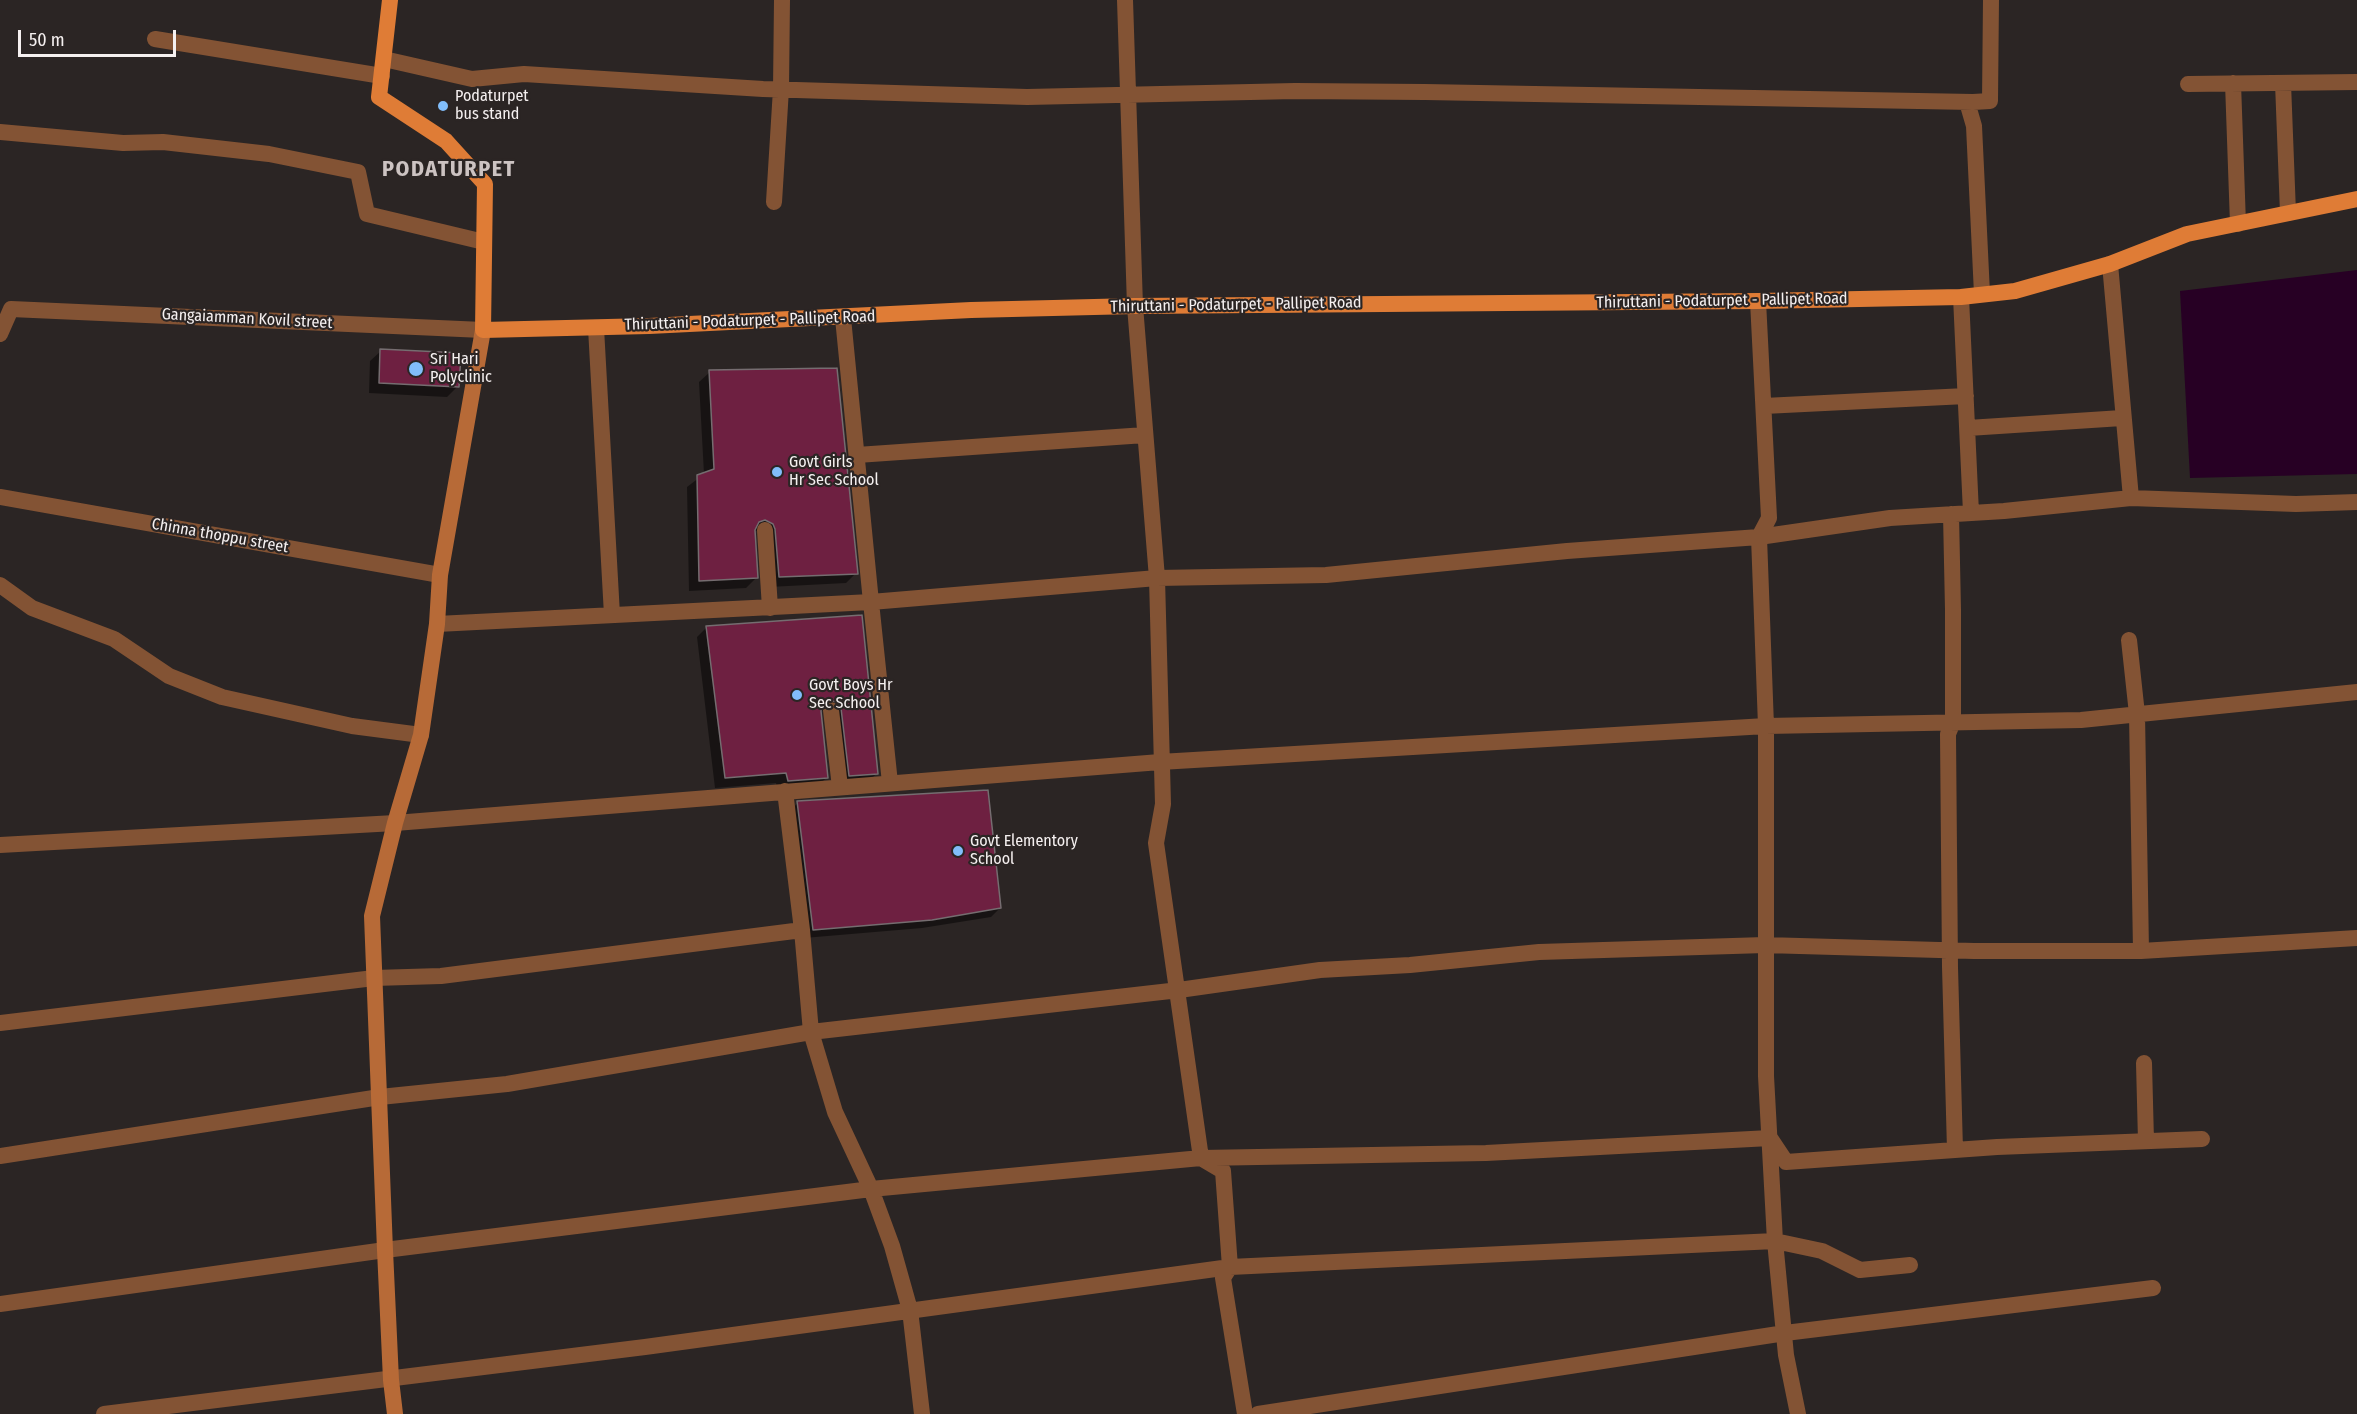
<!DOCTYPE html>
<html>
<head>
<meta charset="utf-8">
<style>
	body { margin:0 }
	#map { position:relative; width:2357px; height:1414px; overflow:hidden; background:#2b2524; font-family:"Fira Sans Condensed",sans-serif }
	canvas { display:block }
	.scale { position:absolute; left:18px; top:30px; width:158px; height:27px; box-sizing:border-box; border:3px solid #f5f0f0; border-top:0; padding-left:8px; font-size:18px; line-height:21px; white-space:nowrap; color:#f5f0f0; -webkit-text-stroke:4px #2b2524; paint-order:stroke }
</style>
</head>
<body>
<div id="map">
<canvas width="2357" height="1414"></canvas>
<div class="scale">50 m</div>
</div>
<script>
const c = document.querySelector('canvas').getContext('2d');
c.lineJoin = 'round';
function fillPath(path, color) {
  c.fillStyle = color;
  c.fill(path, 'evenodd');
}
function shape(rows) {
  const path = new Path2D();
  for (const r of rows) {
    path.moveTo(r[0], r[1]);
    for (let i = 2; i < r.length; i += 2) path.lineTo(r[i], r[i + 1]);
  }
  return path;
}
function strokePath(path, color, width, dash) {
  c.strokeStyle = color;
  c.lineWidth = width;
  c.lineCap = dash ? 'butt' : 'round';
  c.setLineDash(dash || []);
  c.stroke(path);
}
function write(font, color, halo, rows, align = 'center') {
  c.font = font + ' "Fira Sans Condensed",sans-serif';
  c.lineWidth = 4.5;
  c.setLineDash([]);
  c.textBaseline = 'middle';
  c.strokeStyle = halo;
  c.fillStyle = color;
  for (const [text, x, y, turn = 0] of rows) {
    c.save();
    c.translate(x, y);
    c.rotate((+turn || 0) * Math.PI / 180);
    c.textAlign = isNaN(turn) ? turn : align;
    if (halo) c.strokeText(text, 0, 0);
    c.fillText(text, 0, 0);
    c.restore();
  }
}
fillPath(shape([
	[2357,270,2357,474,2190,478,2180,291]
]), '#270024');
fillPath(shape([
	[381,351,458,386,447,397,369,393,370,361],
	[710,372,856,573,846,583,769,587,763,534,753,529,756,578,746,588,689,591,687,487,704,474,699,382],
	[861,617,877,773,866,784,839,786,829,713,819,709,827,777,816,788,778,791,776,783,715,788,697,637,707,627],
	[798,803,1000,908,991,917,922,928,804,938,788,812]
]), '#0007');
const building = shape([
	[380,349,461,353,459,387,379,383,380,349],
	[837,368,858,574,779,577,775,529,773,524,765,520,759,522,755,530,758,578,699,581,697,475,714,469,709,370,837,368],
	[862,615,878,774,849,776,841,708,839,703,830,700,824,702,821,711,828,778,788,781,786,773,725,778,706,626,862,615],
	[988,790,1001,908,932,920,813,930,797,801,988,790]
]);
fillPath(building, '#6e2041');
strokePath(building, '#756d70', 1.5);
strokePath(shape([
	[1125,0,1135,306,1157,578,1163,804,1156,843,1201,1158,1223,1171,1230,1267,1223,1278,1245,1414],
	[155,39,382,76],
	[384,59,472,79,524,74,763,89,1027,97,1295,91,1425,92,1973,102,1990,101,1991,0],
	[2233,83,2238,224],
	[2283,83,2288,213],
	[2188,84,2357,82],
	[1967,102,1974,126,1982,294],
	[0,132,123,143,163,142,269,154,358,172,367,214,484,242],
	[774,202,781,89,782,0],
	[2110,264,2131,498],
	[1961,297,1971,513],
	[1758,301,1769,518,1759,537,1766,726,1766,1076,1775,1241,1786,1355,1798,1414],
	[843,318,871,602,1157,578,1326,575,1567,551,1759,537,1890,518,2004,511,2131,498,2296,504,2357,502],
	[596,328,612,615],
	[0,334,11,309,483,330],
	[1764,406,1966,396],
	[1968,428,2122,418],
	[857,455,1145,435],
	[0,497,440,575],
	[1951,514,1953,610,1953,722,1948,734,1950,967,1955,1150],
	[765,530,770,608],
	[0,585,32,608,114,639,169,676,222,697,352,726,421,735],
	[437,624,871,602,890,783],
	[2129,640,2137,714,2141,951],
	[831,710,840,787],
	[785,791,802,930],
	[0,845,395,823,1160,762,1766,726,2081,720,2357,692],
	[0,1023,374,978,441,976,802,930,811,1032,835,1112,871,1189,892,1246,910,1310,922,1414],
	[2144,1063,2146,1141],
	[0,1156,380,1097,507,1084,811,1032,1179,990,1320,970,1410,965,1539,952,1765,945,1974,951,2141,951,2357,938],
	[0,1304,385,1250,871,1189,1201,1158,1486,1153,1770,1138,1786,1162,1997,1147,2202,1139],
	[104,1414,645,1347,1230,1267,1775,1241,1822,1251,1860,1270,1910,1265],
	[1258,1414,1785,1333,2153,1288]
]), '#835334', 16);
strokePath(shape([
	[395,1414,391,1380,385,1250,372,916,395,823,421,735,437,624,440,575,483,330]
]), '#b76a37', 16);
strokePath(shape([
	[390,0,379,97,446,141,485,184,483,330,649,326,971,310,1135,306,1758,301,1961,297,2015,291,2110,264,2187,234,2357,199]
]), '#df7c36', 16);
for (const [x, y, r, color] of [
	[443,106,6,"#81bdfa"],
	[416,369,8,"#81bdfa"],
	[777,472,6,"#81bdfa"],
	[797,695,6,"#81bdfa"],
	[958,851,6,"#81bdfa"]
]) {
  const dot = new Path2D();
  dot.arc(x, y, r, 0, 2 * Math.PI);
  c.fillStyle = color;
  c.fill(dot);
  strokePath(dot, '#2b2524', 2);
}
write('16px', '#f5f0f0', '#2b2524', [
	["Podaturpet",455,97],
	["bus stand",455,115],
	["Sri Hari",430,360],
	["Polyclinic",430,378],
	["Govt Girls",789,463],
	["Hr Sec School",789,481],
	["Govt Boys Hr",809,686],
	["Sec School",809,704],
	["Govt Elementory",970,842],
	["School",970,860]
], 'left');
write('16px', '#f5f0f0', '#2b2524', [
	["Thiruttani - Podaturpet - Pallipet Road",1722,301,-1],
	["Thiruttani - Podaturpet - Pallipet Road",1236,305,-1],
	["Gangaiamman Kovil street",247,319,3],
	["Thiruttani - Podaturpet - Pallipet Road",750,321,-2],
	["Chinna thoppu street",220,536,10]
]);
c.letterSpacing = '1.5px';
write('bold 22px', '#ccc3c2', '#2b2524', [
	["PODATURPET",449,170]
]);
c.letterSpacing = '0px';
</script>
</body>
</html>
